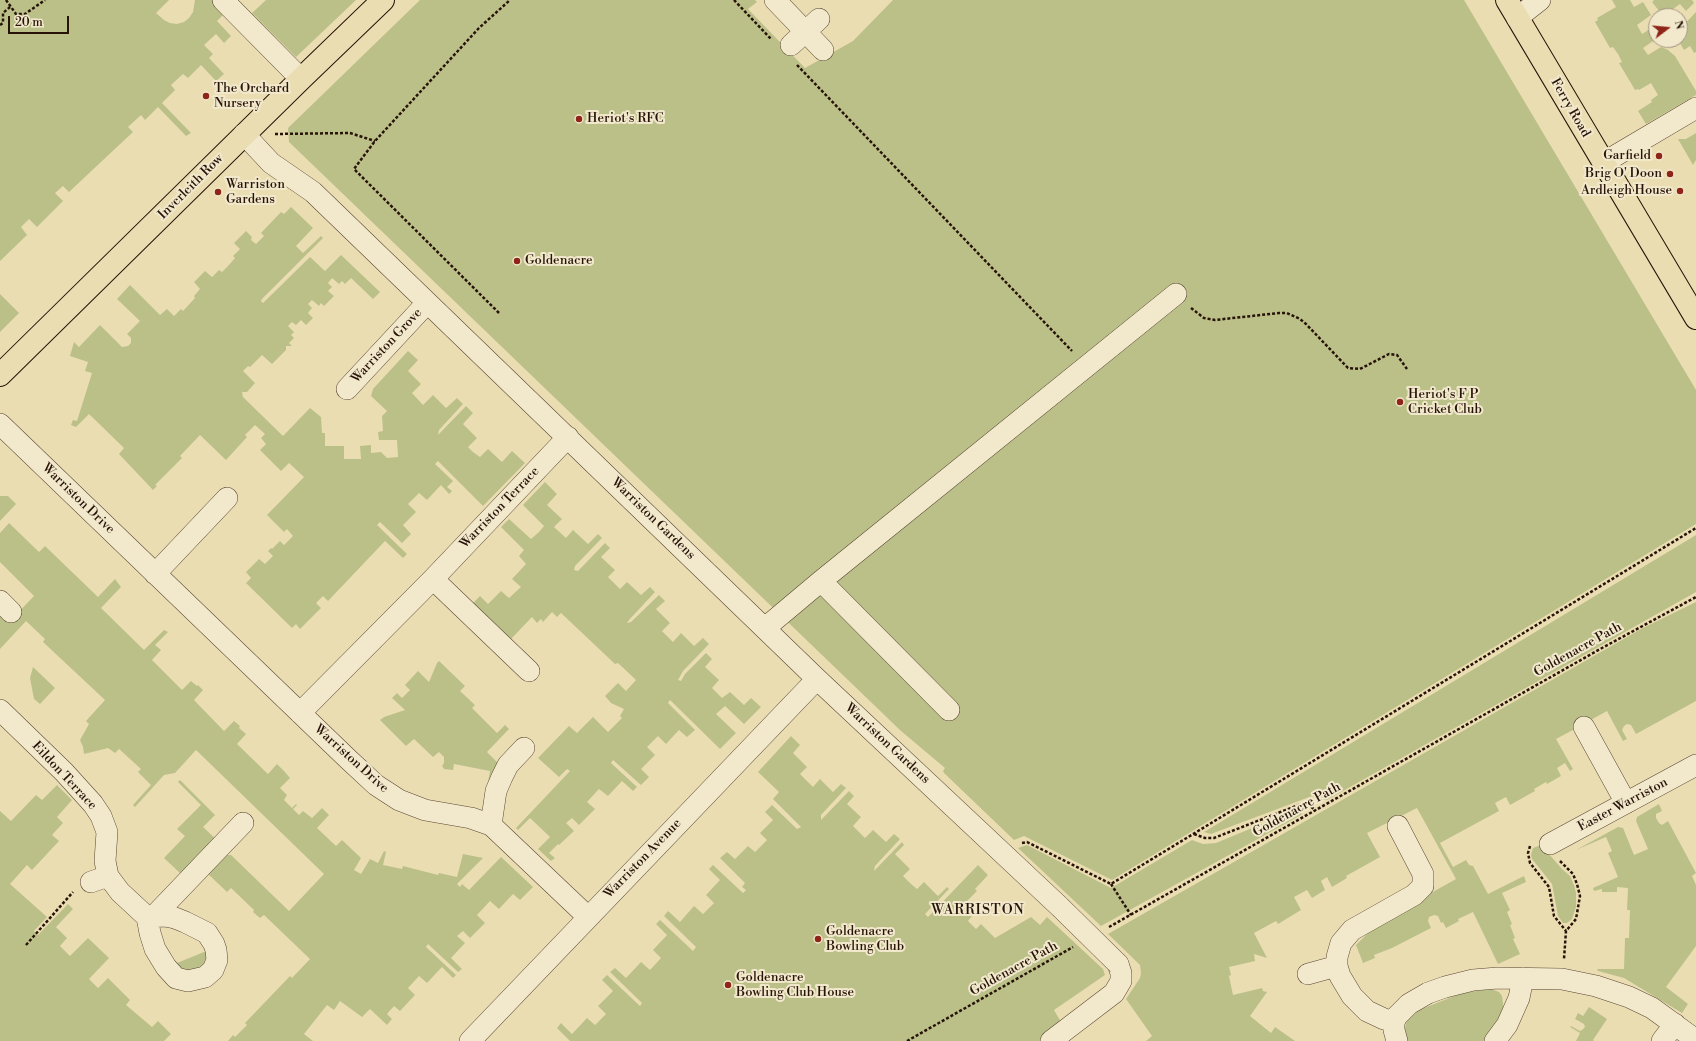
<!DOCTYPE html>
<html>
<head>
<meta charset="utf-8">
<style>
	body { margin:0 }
	#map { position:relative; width:1696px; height:1041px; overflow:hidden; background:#ebddb2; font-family:"Libre Bodoni",serif }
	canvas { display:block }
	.north { position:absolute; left:1648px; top:8px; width:40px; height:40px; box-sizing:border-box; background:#f2e9cd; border:1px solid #a1937e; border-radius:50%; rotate:74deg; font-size:11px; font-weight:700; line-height:16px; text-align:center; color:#271308 }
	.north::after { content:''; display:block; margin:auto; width:14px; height:18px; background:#8f2418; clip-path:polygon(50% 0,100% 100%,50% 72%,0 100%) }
	.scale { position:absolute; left:8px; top:16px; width:61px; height:18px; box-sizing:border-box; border:2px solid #271308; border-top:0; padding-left:5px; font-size:12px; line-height:14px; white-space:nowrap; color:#271308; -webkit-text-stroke:3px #f2e9cd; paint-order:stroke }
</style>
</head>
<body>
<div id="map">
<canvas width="1696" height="1041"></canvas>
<div class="north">N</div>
<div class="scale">20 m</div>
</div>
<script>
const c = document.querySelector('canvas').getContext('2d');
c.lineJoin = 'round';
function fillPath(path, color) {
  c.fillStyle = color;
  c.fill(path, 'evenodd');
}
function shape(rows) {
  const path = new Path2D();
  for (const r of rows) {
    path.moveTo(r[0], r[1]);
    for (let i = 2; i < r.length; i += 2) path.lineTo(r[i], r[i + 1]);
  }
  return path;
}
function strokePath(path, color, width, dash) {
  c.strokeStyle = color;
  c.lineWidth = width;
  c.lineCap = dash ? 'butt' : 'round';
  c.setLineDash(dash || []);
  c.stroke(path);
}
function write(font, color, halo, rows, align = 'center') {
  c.font = font + ' "Libre Bodoni",serif';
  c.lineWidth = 4;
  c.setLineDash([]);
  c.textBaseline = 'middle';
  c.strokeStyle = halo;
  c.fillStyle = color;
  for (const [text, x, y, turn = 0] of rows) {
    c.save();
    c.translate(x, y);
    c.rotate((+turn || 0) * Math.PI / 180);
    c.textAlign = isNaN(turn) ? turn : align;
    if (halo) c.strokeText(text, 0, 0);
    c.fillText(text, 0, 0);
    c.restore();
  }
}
fillPath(shape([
	[0,0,169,0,156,13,164,20,170,23,177,24,184,22,189,18,193,12,195,0,214,0,226,12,217,21,231,36,224,43,216,34,204,45,213,54,209,58,224,74,216,81,201,65,188,78,183,74,171,85,175,90,162,103,191,133,186,136,158,107,145,120,141,115,128,127,133,132,69,192,63,186,55,193,63,201,37,227,29,219,21,227,27,235,0,261],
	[266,0,356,0,296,57,252,13],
	[420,0,755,0,757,2,748,9,805,68,853,41,893,0,1464,0,1696,390,1696,524,1112,880,1024,836,1014,840,944,773,943,771,945,768,901,731,289,142,288,128],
	[1612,0,1630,0,1634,7,1643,2,1651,15,1637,25,1642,34,1650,29,1656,39,1643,48,1648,55,1661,47,1668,50,1675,56,1696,91,1696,95,1646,124,1638,111,1652,102,1651,100,1658,95,1651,83,1639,90,1638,89,1635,90,1619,63,1622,62,1618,54,1613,47,1610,48,1595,22,1598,20,1597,18,1616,7],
	[1654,0,1692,0,1694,3,1686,11,1680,4,1663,16,1652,2],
	[1696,12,1696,52,1694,53,1690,46,1684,50,1678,40,1680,40,1680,29],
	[1696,133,1696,160,1693,165,1678,139,1686,139],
	[291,207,313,228,296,246,303,253,321,236,323,238,262,299,261,301,263,303,310,257,325,271,341,255,380,292,373,299,351,278,345,284,342,281,339,284,332,278,328,283,332,287,328,291,334,296,324,306,321,303,319,306,312,300,308,304,312,308,308,313,313,318,306,325,301,320,296,325,292,322,288,326,294,332,291,335,294,338,289,343,292,346,286,346,286,350,272,364,262,355,250,367,248,366,243,371,255,383,247,392,242,392,243,397,283,436,310,408,321,417,322,433,325,433,325,446,344,446,344,459,361,459,360,446,371,445,371,453,381,452,387,458,398,457,397,440,379,440,378,432,383,431,382,416,387,411,371,396,373,389,408,351,418,360,408,371,421,384,412,393,423,405,433,395,446,408,457,398,463,404,439,430,438,435,466,406,473,413,463,424,477,438,468,447,473,452,480,457,488,449,502,462,512,451,525,463,483,506,438,461,435,464,453,481,447,487,452,491,449,494,441,485,427,500,419,493,408,504,416,512,403,525,411,534,402,543,380,522,377,525,407,554,403,558,385,541,328,601,323,596,316,603,321,608,300,629,296,624,292,628,246,583,251,578,246,572,259,559,265,564,273,556,268,551,271,548,272,549,280,541,284,545,293,536,287,529,284,532,267,515,304,477,289,463,281,471,260,450,266,444,261,438,265,434,255,425,245,435,247,437,226,460,200,435,180,456,182,458,155,485,157,486,153,490,119,454,124,448,89,414,76,427,71,425,73,420,77,421,92,373,85,371,88,362,70,356,74,342,79,347,100,325,122,347,128,346,131,343,131,338,127,334,140,321,117,299,130,285,160,315,167,309,174,316,181,309,183,311,195,298,194,296,200,289,194,282,205,271,212,277,219,270,222,272,228,266,235,258,233,256,240,249,234,243,246,231,252,237,251,240,256,244,264,236,261,233,281,212,284,214],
	[0,294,19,313,0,332],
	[545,482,557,494,547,505,562,519,554,527,566,538,573,530,588,544,598,534,602,538,575,566,574,570,578,571,605,543,610,548,601,557,615,570,608,577,620,589,627,582,641,595,650,587,655,592,629,620,627,623,631,622,659,595,665,601,656,609,670,623,662,631,673,642,681,633,694,646,703,638,709,644,683,671,678,680,681,681,685,674,706,653,712,659,705,667,719,680,712,688,722,698,730,692,744,705,751,698,761,707,744,724,725,706,716,714,736,733,720,749,670,700,668,703,695,730,687,737,679,730,666,744,658,736,647,747,655,755,641,769,649,777,641,785,613,760,611,763,637,787,633,791,622,781,608,796,599,789,587,802,595,809,579,825,572,818,566,823,574,831,559,845,558,844,549,853,555,858,551,861,538,849,550,837,530,818,518,830,516,828,570,771,567,769,559,777,538,758,569,726,577,733,593,717,608,732,622,718,620,716,624,709,611,703,605,696,618,683,626,691,636,680,618,663,615,664,561,613,557,617,552,612,543,622,541,619,537,623,532,617,511,639,473,603,480,596,488,604,501,591,509,598,521,587,512,579,526,564,519,556,524,550,501,527,509,519,531,539,539,532,544,526,523,505],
	[0,496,8,496,16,504,0,521],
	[9,523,39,552,45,546,98,597,115,579,121,587,101,608,144,650,164,630,168,632,155,645,161,650,152,660,182,690,191,681,197,686,198,685,203,690,194,700,224,731,234,721,240,726,239,728,246,734,237,744,268,774,277,764,284,771,290,778,280,788,287,795,284,800,292,808,296,804,297,805,293,809,299,815,303,811,312,818,322,808,329,815,317,828,336,846,342,840,361,858,354,870,361,874,370,859,378,863,384,851,386,852,383,865,402,869,403,866,438,875,439,873,457,877,463,854,483,858,457,884,460,887,462,884,469,890,501,857,533,887,520,900,513,894,499,909,490,901,477,915,485,923,470,938,463,931,457,936,465,943,451,958,462,969,458,972,428,944,426,947,456,975,453,978,442,967,427,983,419,976,408,988,415,995,400,1011,394,1006,387,1014,392,1019,387,1025,370,1009,362,1017,340,1001,334,1010,327,1005,304,1034,313,1041,228,1041,233,1035,235,1037,247,1025,245,1023,290,976,292,978,310,959,264,915,260,918,253,912,254,910,231,888,227,892,206,872,225,855,231,855,289,911,324,874,196,750,175,773,164,775,135,807,133,805,151,785,138,772,141,769,119,749,115,753,108,748,84,754,83,747,80,740,89,724,86,721,105,700,43,642,45,639,26,621,0,649,0,615,8,623,34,596,0,562,0,533],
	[1696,535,1696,592,1327,800,1317,800,1312,796,1211,834,1204,832],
	[1696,602,1696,701,1636,734,1631,725,1627,724,1624,726,1622,730,1627,739,1623,741,1607,711,1571,731,1556,739,1573,769,1570,771,1565,763,1557,768,1561,776,1547,784,1546,782,1534,789,1535,791,1510,805,1506,797,1495,803,1499,811,1440,843,1453,867,1466,860,1469,865,1473,866,1488,894,1524,876,1526,882,1502,893,1510,910,1507,912,1512,924,1510,925,1515,938,1513,939,1520,954,1498,964,1473,912,1458,919,1459,921,1446,928,1443,922,1441,923,1438,916,1434,915,1429,917,1428,921,1431,928,1392,948,1374,955,1375,958,1363,963,1356,945,1379,922,1456,879,1417,808,1367,833,1380,857,1346,876,1347,878,1332,887,1327,877,1321,881,1325,890,1312,898,1307,890,1294,897,1301,910,1278,924,1276,921,1254,933,1267,958,1254,954,1255,961,1229,967,1231,975,1229,976,1233,995,1262,988,1263,991,1267,992,1250,1016,1271,1033,1275,1027,1295,1041,1146,1041,1152,1036,1126,999,1140,978,1141,973,1140,965,1108,934,1641,629],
	[439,661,465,686,460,691,475,705,472,708,497,733,505,725,509,729,487,752,498,763,493,772,488,794,486,793,490,771,454,764,453,770,444,769,442,766,444,763,444,757,439,752,433,757,414,739,406,746,380,720,384,717,405,710,392,698,397,693,402,698,410,690,405,685,418,671,429,682,437,663],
	[33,667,55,688,40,704,34,699,30,678],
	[791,736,800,745,793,753,807,767,800,774,813,787,820,779,833,792,841,784,846,788,821,815,821,820,849,791,854,796,847,804,861,817,853,826,865,838,873,830,886,842,894,834,900,839,875,866,874,871,902,842,904,845,895,854,910,869,903,876,910,883,917,889,924,882,938,896,947,887,949,889,925,914,928,917,978,865,988,875,975,889,977,891,962,906,972,916,968,921,976,929,981,924,995,938,1031,917,1040,925,1047,917,1103,969,1105,975,1054,1010,1061,1022,1060,1027,1040,1041,570,1041,557,1028,561,1023,572,1034,587,1018,595,1025,606,1014,598,1006,613,991,602,980,607,975,640,1006,642,1003,610,972,615,968,626,978,641,962,650,970,661,958,653,950,667,935,656,924,660,920,693,951,696,947,664,916,668,911,680,922,694,906,703,914,714,903,706,895,720,880,709,869,713,865,743,893,746,890,742,887,745,883,720,858,727,852,735,859,748,846,755,852,767,840,760,833,773,820,765,812,772,805,797,829,801,827,773,799,779,792,758,772],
	[180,780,215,815,203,827,218,841,181,874,164,858,185,836,177,829,201,805,178,782],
	[57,785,72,800,57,817,63,823,52,835,59,841,32,870,27,865,10,884,47,917,34,931,38,935,68,904,73,909,56,927,67,938,60,946,70,956,88,938,109,958,89,979,98,988,108,978,130,1000,126,1005,152,1027,158,1021,171,1034,164,1041,0,1041,0,811,11,821,36,795,42,800],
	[1659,804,1662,811,1656,814,1656,818,1659,823,1662,825,1668,821,1696,873,1692,876,1696,885,1696,946,1666,987,1688,1004,1682,1013,1624,978,1598,971,1597,969,1624,969,1625,938,1629,938,1630,910,1627,910,1628,888,1617,887,1617,892,1602,892,1602,889,1594,891,1593,888,1618,877,1608,853,1612,851,1606,837,1576,850,1618,827,1623,828,1634,855,1648,849,1636,821,1637,817],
	[1300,808,1303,810,1303,812,1301,815,1101,926,1018,848,1027,845,1111,888,1192,840,1203,844,1216,843],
	[1541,845,1562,869,1570,876,1574,885,1576,893,1576,907,1572,919,1567,923,1563,923,1558,916,1552,884,1532,859,1531,855,1533,848],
	[209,950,206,963,203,966,196,969,184,971,172,965],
	[1491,989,1499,992,1502,996,1504,1011,1485,1041,1406,1041,1405,1027,1407,1021,1419,1010,1462,993],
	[1589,1007,1607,1019,1593,1040,1594,1041,1576,1041,1580,1033,1570,1027,1571,1026,1580,1031,1582,1030,1585,1027,1584,1024,1575,1019,1578,1013,1583,1016]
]), '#bbc089');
const minor = shape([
	[223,0,301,79],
	[775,0,823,50],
	[1517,18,1540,0],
	[791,45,819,19],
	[244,134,271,163,313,192,817,679,1060,907],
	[1603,163,1696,108],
	[347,389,427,303],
	[0,424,348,759,376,785,399,800,425,810,471,818,491,825,588,917],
	[155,574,227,498],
	[433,579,529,671],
	[821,581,949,710],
	[0,601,11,612],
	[765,628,821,581,1176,294],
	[0,710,64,772,93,804,101,816,107,832,105,861,108,876,120,892,147,917,150,933,155,949,166,967,176,978,188,981,205,977,213,970,217,960,216,950,214,944,207,933,185,922,175,918,165,916,147,917],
	[300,713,433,579,568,437],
	[1584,727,1626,803],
	[491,825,496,791,502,777,508,765,524,748],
	[1550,844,1696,765],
	[91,882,108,876],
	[154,916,243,823],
	[1308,974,1337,966],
	[1394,1022,1384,1019,1367,1011,1352,996,1340,976,1337,966,1337,957,1341,943,1352,930,1414,895,1423,886,1423,874,1398,826],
	[470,1041,817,679],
	[1051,1041,1114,993,1121,981,1121,973,1118,964],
	[1397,1041,1394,1030,1394,1022,1397,1016,1409,1004,1428,993,1445,987,1473,980,1498,978,1562,979,1596,986,1629,997,1652,1008,1696,1040],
	[1495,1041,1507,1025,1519,998,1523,978],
	[1662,1041,1675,1024]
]);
const major = shape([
	[1507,0,1696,318],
	[0,375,301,79,383,0]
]);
strokePath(minor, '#584632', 22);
strokePath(major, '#271308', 24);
strokePath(shape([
	[6,0,16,14,25,14,45,0],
	[734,0,771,39],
	[0,25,3,23,3,13,10,7],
	[797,65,1072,351],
	[275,134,350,133,375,141],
	[1191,308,1204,318,1215,320,1279,313,1287,313,1300,319,1306,324,1348,368,1360,369,1389,354,1397,355,1407,369],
	[499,313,354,169,375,141,479,28,510,0],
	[1194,834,1205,838,1214,838,1301,804,1309,805,1316,811],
	[1022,843,1027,842,1111,884,1696,528],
	[1530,846,1528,853,1530,863,1549,887,1554,916,1566,931],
	[1560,861,1573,874,1577,884,1580,896,1576,919,1566,931,1564,959],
	[1111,884,1131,915],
	[1109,927,1602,648,1696,597],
	[26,945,73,892],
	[907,1041,1073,947]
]), '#271308', 2.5, [3, 2]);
strokePath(minor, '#f2e9cd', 21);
strokePath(major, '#ebddb2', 22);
const minorBridge = shape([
	[1060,907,1118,964]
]);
strokePath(minorBridge, '#584632', 22, []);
strokePath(minorBridge, '#f2e9cd', 21);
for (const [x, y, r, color] of [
	[206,96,4,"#8f2418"],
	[579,119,4,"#8f2418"],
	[1659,156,4,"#8f2418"],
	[1670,174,4,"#8f2418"],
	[1680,191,4,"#8f2418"],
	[218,192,4,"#8f2418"],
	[517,261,4,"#8f2418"],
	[1400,402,4,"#8f2418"],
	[818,939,4,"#8f2418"],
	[728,985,4,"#8f2418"]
]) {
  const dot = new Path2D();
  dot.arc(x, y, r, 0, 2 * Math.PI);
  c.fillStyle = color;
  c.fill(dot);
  strokePath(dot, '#f2e9cd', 1.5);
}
write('13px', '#271308', '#f2e9cd', [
	["The Orchard",214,89],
	["Nursery",214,104],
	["Heriot's RFC",587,119],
	["Garfield",1651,156,"right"],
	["Brig O' Doon",1662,174,"right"],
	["Warriston",226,185],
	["Gardens",226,200],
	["Ardleigh House",1672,191,"right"],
	["Goldenacre",525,261],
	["Heriot's F P",1408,395],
	["Cricket Club",1408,410],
	["Goldenacre",826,932],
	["Bowling Club",826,947],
	["Goldenacre",736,978],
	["Bowling Club House",736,993]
], 'left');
write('13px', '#271308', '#f2e9cd', [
	["Ferry Road",1570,108,60],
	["Inverleith Row",191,187,-45],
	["Warriston Grove",387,346,-47],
	["Warriston Drive",78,499,44],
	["Warriston Terrace",500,508,-46],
	["Warriston Gardens",653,519,44],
	["Goldenacre Path",1578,650,-29],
	["Warriston Gardens",887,744,43],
	["Warriston Drive",351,759,42],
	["Eildon Terrace",64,776,47],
	["Easter Warriston",1623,805,-28],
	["Goldenacre Path",1297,810,-29],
	["Warriston Avenue",643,859,-46],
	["Goldenacre Path",1014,969,-29]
]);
c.letterSpacing = '1px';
write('14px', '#271308', '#f2e9cd', [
	["WARRISTON",978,911]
]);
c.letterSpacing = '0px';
</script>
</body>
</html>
